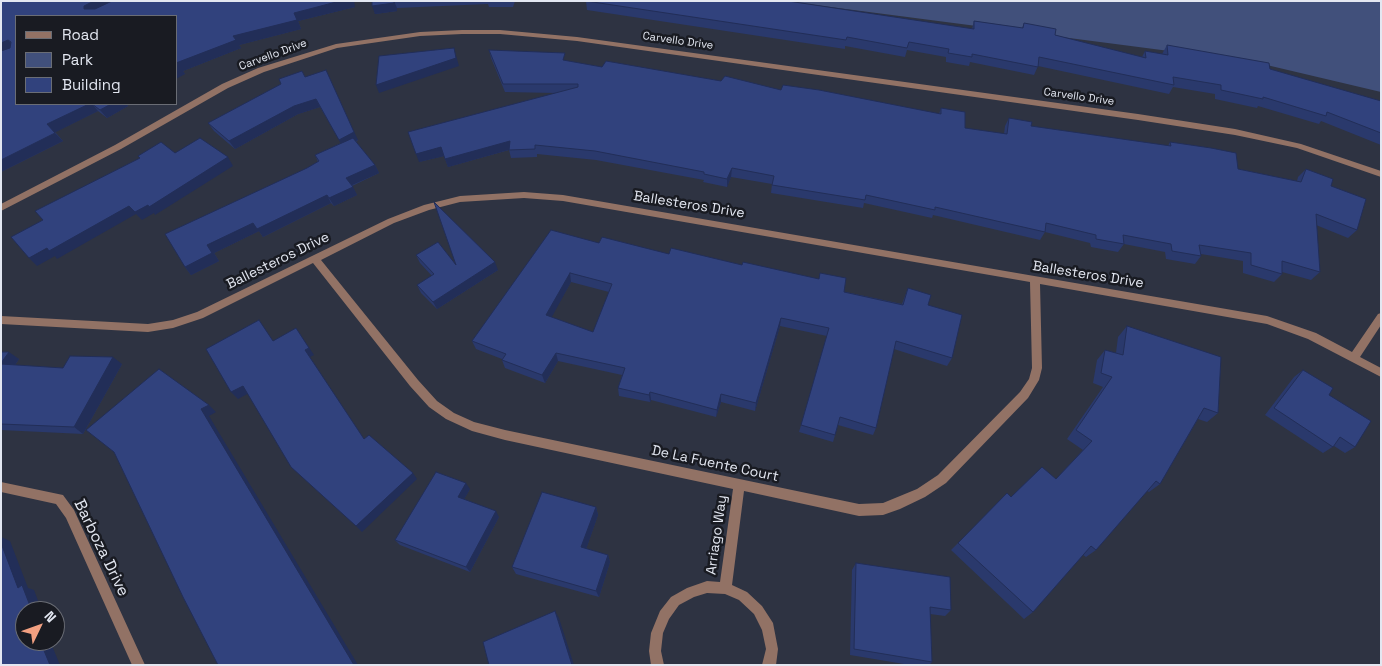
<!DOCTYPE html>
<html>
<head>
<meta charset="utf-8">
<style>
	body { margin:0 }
	#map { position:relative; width:1382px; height:666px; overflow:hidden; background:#2e3342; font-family:"Space Grotesk",sans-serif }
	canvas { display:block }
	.frame { position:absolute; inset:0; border:2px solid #e3e7f1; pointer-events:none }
	.legend { position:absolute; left:15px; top:15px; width:162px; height:90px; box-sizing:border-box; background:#191b22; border:1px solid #6a6d75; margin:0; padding:6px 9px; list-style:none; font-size:15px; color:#e3e7f1 }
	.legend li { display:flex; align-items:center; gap:10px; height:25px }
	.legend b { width:25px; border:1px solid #6a6d75 }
	.north { position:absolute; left:15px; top:601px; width:50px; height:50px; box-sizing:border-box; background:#191b22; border:1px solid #6a6d75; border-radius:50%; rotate:48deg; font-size:14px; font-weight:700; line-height:20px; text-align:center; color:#e3e7f1 }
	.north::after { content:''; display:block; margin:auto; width:18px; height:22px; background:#f2a081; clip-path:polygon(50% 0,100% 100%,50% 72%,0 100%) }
</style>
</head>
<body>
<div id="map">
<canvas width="1382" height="666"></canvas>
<div class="frame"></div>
<ul class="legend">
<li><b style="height:6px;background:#927265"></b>Road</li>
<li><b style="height:14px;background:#41507b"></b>Park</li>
<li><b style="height:14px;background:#31427d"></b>Building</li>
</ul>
<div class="north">N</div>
</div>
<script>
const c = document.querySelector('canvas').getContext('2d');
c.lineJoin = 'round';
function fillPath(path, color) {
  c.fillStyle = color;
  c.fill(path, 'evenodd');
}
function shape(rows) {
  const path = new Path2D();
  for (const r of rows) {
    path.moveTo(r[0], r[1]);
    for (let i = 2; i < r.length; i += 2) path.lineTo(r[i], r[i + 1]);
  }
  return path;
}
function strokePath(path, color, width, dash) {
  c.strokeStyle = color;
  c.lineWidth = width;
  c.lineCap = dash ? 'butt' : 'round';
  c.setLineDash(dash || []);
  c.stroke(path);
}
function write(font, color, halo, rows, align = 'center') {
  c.font = font + ' "Space Grotesk",sans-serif';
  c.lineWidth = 5;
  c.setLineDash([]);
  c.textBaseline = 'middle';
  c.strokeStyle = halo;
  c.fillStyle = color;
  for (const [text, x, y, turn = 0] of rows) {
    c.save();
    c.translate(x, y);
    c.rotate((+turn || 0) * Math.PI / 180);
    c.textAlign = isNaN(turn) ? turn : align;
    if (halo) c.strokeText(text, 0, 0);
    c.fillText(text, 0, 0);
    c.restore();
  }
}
fillPath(shape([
	[784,1,1381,1,1381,92,1254,62]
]), '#41507b');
fillPath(shape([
	[462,30,500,30,577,37,1138,114,1235,129,1301,144,1381,171,1381,177,1297,148,1235,135,1138,120,577,41,500,34,462,34,420,36,337,48,264,72,228,88,121,149,1,211,1,204,115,145,222,84,258,68,336,44,420,32,462,30],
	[524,192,563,195,1267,316,1316,333,1352,352,1378,314,1381,313,1381,325,1360,357,1381,368,1381,377,1308,339,1267,324,1040,284,1042,368,1039,380,1028,398,946,483,925,497,900,509,883,515,859,516,744,491,732,585,747,592,762,606,773,623,778,649,776,665,762,665,766,649,762,630,754,614,739,600,725,594,707,593,694,597,679,605,669,619,663,633,661,651,664,665,651,665,649,651,651,633,660,611,671,597,687,588,707,581,720,582,733,489,505,440,472,431,446,419,429,407,410,386,313,263,203,318,173,328,148,332,1,324,1,316,148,324,173,320,197,312,388,219,424,205,460,196,524,192],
	[524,198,563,201,1030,282,1032,368,1029,379,1020,392,938,475,917,489,883,503,859,504,505,430,474,422,454,413,437,401,418,380,321,260,394,223,429,210,460,202,524,198],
	[1,482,63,495,74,510,145,665,132,665,66,518,56,504,1,492,1,482]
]), '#927265');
fillPath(shape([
	[1,1,355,7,298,21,301,29,239,45,241,48,183,71,185,74,16,104,126,104,128,106,107,118,98,111,55,132,63,141,1,172],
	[372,1,515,1,513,7,489,7,488,4,397,8,397,11,375,14],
	[586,1,972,29,974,21,1022,28,1024,23,1055,35,1142,57,1145,51,1162,54,1167,45,1270,69,1381,101,1381,145,1321,121,1319,124,1258,106,1257,108,1215,99,1215,94,1173,87,1169,94,1038,66,1034,75,970,62,969,66,946,62,946,57,907,50,905,57,845,46,845,49,587,10],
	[489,50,566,61,602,67,721,81,939,114,941,108,965,128,1004,134,1005,126,1009,118,1031,126,1168,146,1170,142,1238,169,1297,181,1298,177,1306,169,1331,186,1357,230,1348,238,1316,225,1320,272,1311,280,1282,272,1282,274,1274,282,1243,273,1243,261,1201,254,1201,256,1195,264,1166,259,1165,252,1124,244,1118,252,1091,247,1090,243,1045,232,1040,240,933,215,932,218,864,203,863,208,771,193,772,184,731,177,727,187,703,182,704,180,596,160,537,154,537,157,511,158,509,150,448,167,444,156,419,162,556,93,505,92,491,58],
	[305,77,358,140,356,142,375,165,379,173,352,186,357,195,334,206,331,203,263,237,259,231,214,253,219,261,191,275,185,267,307,168,318,162,315,155,341,143,320,107,298,114,235,149,214,131,208,123],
	[599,243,669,254,902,304,908,288,928,305,952,358,947,366,894,349,876,428,873,435,838,425,833,442,799,432,827,336,780,326,755,411,721,402,716,417,651,400,650,402,619,396,618,388,622,375,558,361,545,383,505,368,502,360,502,359,476,349,472,341],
	[571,282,609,292,593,332,551,317],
	[416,255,456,265,498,270,437,309,421,293,417,285,432,276,420,263],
	[1127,326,1218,413,1207,422,1198,419,1160,484,1149,492,1147,491,1096,550,1086,557,1083,555,1033,612,1024,619,951,550,958,543,1011,497,1056,479,1083,450,1067,439,1103,387,1093,383,1097,360,1105,350,1116,353,1118,337],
	[1,352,19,359,15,365,63,368,122,364,83,434,1,430],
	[1303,370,1329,395,1355,447,1345,453,1334,446,1323,453,1265,415,1294,377],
	[470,489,464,499,499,517,470,572,400,545,395,540],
	[596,507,598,515,586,549,608,555,610,562,599,597,516,574,512,567],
	[856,563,951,610,945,616,930,614,932,662,929,665,910,665,850,655,852,570]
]), '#2a396c');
fillPath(shape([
	[94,1,117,1,90,14,84,9,84,6],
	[340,1,354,1,355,7,298,21,301,29,239,45,241,48,183,71,185,74,176,79,176,63,233,36,294,13],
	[394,1,397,8,397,11,375,14,372,6],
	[8,40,15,48,1,54,1,43],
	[454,48,459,66,379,93,376,85],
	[326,70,358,140,343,148,339,140],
	[316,99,320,107,298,114,235,149,229,141,294,106],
	[89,104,92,104,98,111,54,133,47,124],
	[111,104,126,104,128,106,107,118,100,110],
	[55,133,63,141,1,172,1,160],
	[510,141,512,149,448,167,445,159],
	[441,147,444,156,419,162,416,154],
	[228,157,233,166,155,215,154,213,142,220,136,214,57,259,55,256,37,266,29,258,129,206],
	[375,165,379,173,350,186,346,178],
	[732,168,731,177,727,187,727,179],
	[353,187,357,195,334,206,329,198],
	[327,195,331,203,263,237,259,231,214,253,219,261,191,275,185,267,207,245,253,223],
	[495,262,498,270,437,309,433,302],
	[570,273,571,282,548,324,546,315],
	[781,318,780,326,755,411,756,403],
	[296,328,314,355,310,357,369,446,305,350],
	[9,352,19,359,11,371,1,364,1,363],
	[556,353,558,361,545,383,542,375],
	[113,357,122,364,83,434,74,427],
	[243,386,249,393,238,399,231,392],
	[650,392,651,400,650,402,649,395],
	[721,394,721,402,716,417,717,410],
	[209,405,216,412,209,416,358,665,354,665,201,409],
	[413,473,417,479,362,532,356,526],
	[466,483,470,489,462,503,458,497],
	[596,507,598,515,584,555,581,547],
	[496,511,499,517,470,572,466,567],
	[1,537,10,541,28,588,34,590,42,611,32,611,18,588,1,543],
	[608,555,610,562,599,597,596,591],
	[555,611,559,618,574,665,572,665],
	[40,641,50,641,60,665,50,665]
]), '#222e58');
const building = shape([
	[1,1,94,1,84,6,84,9,95,9,112,1,340,1,294,13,297,20,233,36,236,40,176,63,176,16,16,16,16,104,89,104,47,124,55,133,1,160,1,51,10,48,11,42,8,40,1,43,1,1],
	[372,1,394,1,394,3,372,6,372,1],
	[586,1,788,1,974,29,974,21,1023,28,1024,23,1056,29,1055,35,1146,58,1145,51,1168,55,1167,45,1269,63,1270,69,1381,101,1381,133,1327,112,1326,116,1263,97,1263,99,1221,90,1221,85,1173,77,1174,85,1039,57,1038,67,972,54,972,57,948,53,949,49,909,42,907,48,847,37,846,40,586,1],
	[454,48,456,58,376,85,379,56,454,48],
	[489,50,565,53,563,60,602,67,606,61,721,81,725,76,781,90,783,85,819,90,941,114,941,108,965,112,965,128,1007,134,1009,118,1032,122,1031,126,1171,146,1170,142,1211,148,1236,153,1238,169,1301,182,1306,169,1333,179,1331,186,1366,199,1357,230,1316,214,1320,272,1282,261,1282,274,1251,265,1251,253,1199,245,1201,256,1172,251,1171,244,1123,235,1124,244,1096,239,1096,235,1046,223,1045,232,935,207,935,210,866,195,865,200,772,185,774,176,732,168,727,179,704,174,704,172,595,151,535,145,535,149,509,150,510,141,445,159,441,147,416,154,408,132,578,87,578,84,503,84,489,50],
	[326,70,354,132,339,140,316,99,294,106,229,141,208,123,281,84,279,79,302,71,305,77,326,70],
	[92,104,111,104,100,110,92,104],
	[200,138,228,157,149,207,148,205,135,212,129,206,49,251,47,248,29,258,11,237,43,220,35,211,140,158,138,156,161,142,175,153,200,138],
	[353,138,375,165,346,178,353,187,329,198,327,195,257,229,253,223,207,245,212,253,185,267,165,234,307,168,319,161,315,155,353,138],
	[434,202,495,262,433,302,417,285,434,274,416,255,438,242,456,265,434,202],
	[551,230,599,243,602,237,669,254,671,248,742,265,743,262,819,279,820,273,846,278,844,292,903,305,908,288,931,295,928,305,962,315,952,358,896,341,876,428,840,417,835,435,801,425,829,328,781,318,756,403,721,394,717,410,650,392,649,395,618,388,625,368,556,353,542,375,502,360,506,354,472,341,551,230],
	[570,273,612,284,593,332,546,315,570,273],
	[259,320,273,341,296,328,309,348,305,350,364,439,369,435,413,473,356,526,291,467,243,386,231,392,206,349,259,320],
	[1127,326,1221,357,1218,413,1204,408,1160,484,1156,481,1096,550,1091,546,1033,612,958,543,1007,493,1011,497,1042,467,1056,479,1092,441,1076,430,1112,377,1101,373,1105,350,1123,355,1127,326],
	[1,352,9,352,1,363,1,352],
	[70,356,113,357,74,427,1,424,1,364,63,368,70,356],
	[159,369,209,405,201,409,354,665,218,665,183,597,114,452,86,430,159,369],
	[1303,370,1333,388,1329,395,1371,421,1355,447,1340,437,1333,447,1274,408,1303,370],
	[436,472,466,483,458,497,496,511,466,567,395,540,436,472],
	[542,492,596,507,581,547,608,555,596,591,512,567,542,492],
	[1,543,18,588,22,585,32,611,25,611,25,641,40,641,50,665,1,665,1,543],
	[856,563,950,577,951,610,930,607,932,662,854,649,856,563],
	[555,611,572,665,489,665,483,642,555,611]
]);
fillPath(building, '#31427d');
strokePath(building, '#222e58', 1);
write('11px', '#e3e7f1', '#191b22', [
	["Carvello Drive",678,41,8],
	["Carvello Drive",273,55,-20],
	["Carvello Drive",1079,97,8]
]);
write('14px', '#e3e7f1', '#191b22', [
	["Ballesteros Drive",689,205,9],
	["Ballesteros Drive",278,261,-26],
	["Ballesteros Drive",1088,275,9],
	["De La Fuente Court",715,464,12],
	["Arriago Way",717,535,-82]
]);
write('16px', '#e3e7f1', '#191b22', [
	["Barboza Drive",101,548,64]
]);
</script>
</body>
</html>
